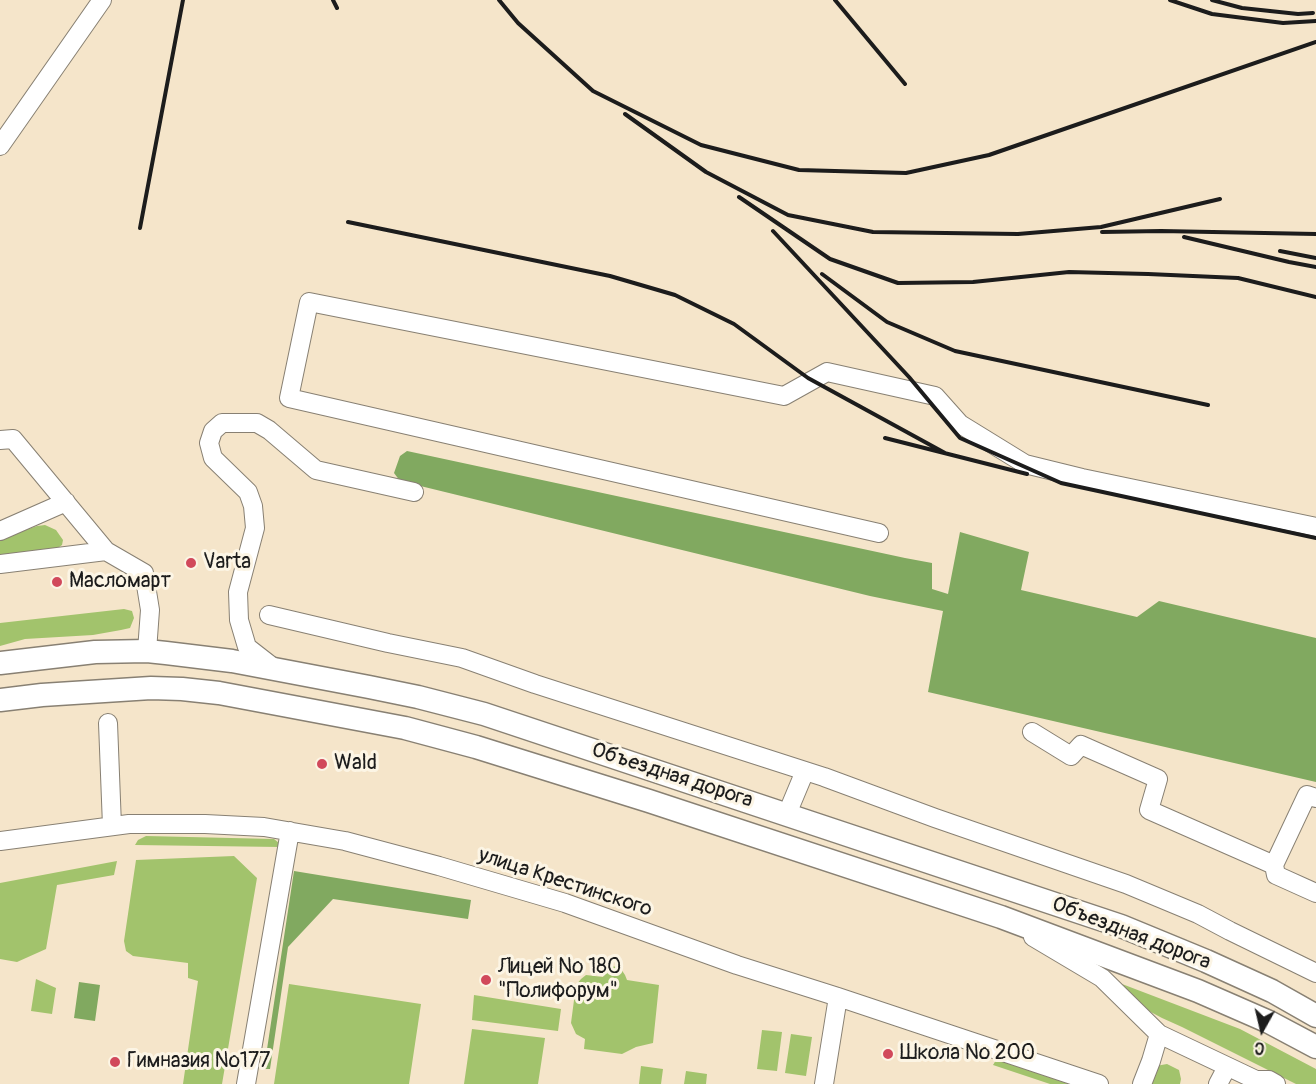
<!DOCTYPE html>
<html>
<head>
<meta charset="utf-8">
<style>
	body { margin:0 }
	#map { position:relative; width:1316px; height:1084px; overflow:hidden; background:#f5e5ca; font-family:Pangolin,sans-serif }
	canvas { display:block }
	.north { position:absolute; left:1232px; top:1000px; width:60px; height:60px; -webkit-text-stroke:4px #fcf5e5; paint-order:stroke; rotate:188deg; font-size:16px; font-weight:700; line-height:24px; text-align:center; color:#1c1c1c }
	.north::after { content:''; display:block; margin:auto; width:21px; height:27px; background:#1c1c1c; clip-path:polygon(50% 0,100% 100%,50% 72%,0 100%) }
</style>
</head>
<body>
<div id="map">
<canvas width="1316" height="1084"></canvas>
<div class="north">С</div>
</div>
<script>
const c = document.querySelector('canvas').getContext('2d');
c.lineJoin = 'round';
function fillPath(path, color) {
  c.fillStyle = color;
  c.fill(path, 'evenodd');
}
function shape(rows) {
  const path = new Path2D();
  for (const r of rows) {
    path.moveTo(r[0], r[1]);
    for (let i = 2; i < r.length; i += 2) path.lineTo(r[i], r[i + 1]);
  }
  return path;
}
function strokePath(path, color, width, dash) {
  c.strokeStyle = color;
  c.lineWidth = width;
  c.lineCap = dash ? 'butt' : 'round';
  c.setLineDash(dash || []);
  c.stroke(path);
}
function write(font, color, halo, rows, align = 'center') {
  c.font = font + ' Pangolin,sans-serif';
  c.lineWidth = 6;
  c.setLineDash([]);
  c.textBaseline = 'middle';
  c.strokeStyle = halo;
  c.fillStyle = color;
  for (const [text, x, y, turn = 0] of rows) {
    c.save();
    c.translate(x, y);
    c.rotate((+turn || 0) * Math.PI / 180);
    c.textAlign = isNaN(turn) ? turn : align;
    if (halo) c.strokeText(text, 0, 0);
    c.fillText(text, 0, 0);
    c.restore();
  }
}
fillPath(shape([
	[45,525,56,530,63,540,62,545,55,550,0,558,0,539,37,526],
	[124,609,132,611,134,618,130,628,121,630,93,635,25,639,0,646,0,623],
	[146,836,274,839,279,843,280,847,135,845,138,840],
	[234,856,257,878,222,1084,183,1084,198,981,188,978,188,963,133,956,126,951,124,941,136,860],
	[117,861,114,875,57,885,46,949,17,962,0,959,0,883],
	[619,966,625,975,627,980,659,985,653,1043,636,1047,622,1054,584,1049,585,1039,576,1034,571,1023,576,985,581,979,586,975,603,977,606,971,610,967],
	[36,979,56,988,52,1014,31,1011],
	[289,984,421,1004,409,1084,274,1084],
	[1122,984,1240,1029,1316,1069,1316,1084,1296,1084,1182,1027,1162,1018,1147,1010],
	[474,995,561,1009,558,1031,472,1020],
	[472,1029,545,1038,538,1084,464,1084],
	[762,1030,782,1032,777,1071,757,1069],
	[791,1034,812,1037,806,1076,785,1073],
	[996,1060,1006,1060,1075,1084,1050,1084,993,1065],
	[1167,1064,1179,1070,1181,1079,1180,1084,1150,1084,1156,1066],
	[641,1066,663,1069,661,1084,639,1084],
	[686,1071,707,1074,706,1084,684,1084]
]), '#a2c36c');
fillPath(shape([
	[407,451,905,558,932,563,932,589,948,594,960,532,1029,552,1021,590,1137,617,1159,601,1316,638,1316,782,928,692,943,611,870,596,400,481,394,473,400,456],
	[294,871,471,900,468,919,333,899,288,947,270,1069,264,1069],
	[79,982,100,985,95,1021,74,1018]
]), '#81a960');
const minor = shape([
	[0,146,102,0],
	[0,440,13,439,106,551,144,573,150,610,147,651],
	[0,531,66,502],
	[879,533,289,398,309,302,784,396,827,372,935,396,960,424,1025,464,1082,478,1316,527],
	[0,564,106,551],
	[269,615,388,643,462,658,535,684,824,777,935,818,1126,884,1198,914,1230,931,1316,973],
	[274,668,247,647,239,620,238,592,255,528,253,506,248,492,213,458,209,443,213,431,222,423,257,423,269,430,316,470,414,492],
	[108,723,112,826],
	[1032,732,1071,756,1081,745,1158,779,1149,810,1274,865,1276,875,1316,893],
	[787,814,805,771],
	[0,841,129,824,205,824,264,827,345,841,439,866,565,903,737,965,838,997,1099,1084],
	[1274,865,1307,795,1316,798],
	[1033,937,1102,978,1159,1034,1256,1080,1269,1080,1276,1084],
	[246,1084,290,831],
	[824,1084,838,997],
	[1142,1084,1151,1061,1159,1034],
	[1218,1084,1227,1067]
]);
const major = shape([
	[0,663,95,652,147,651,166,653,232,661,369,687,418,697,484,714,1121,926,1206,961,1272,991,1316,1016],
	[0,700,42,695,151,688,182,689,219,693,405,728,476,747,649,801,1001,917,1198,991,1269,1022,1316,1047]
]);
strokePath(minor, '#888073', 20);
strokePath(major, '#888073', 25);
strokePath(minor, '#fff', 18);
strokePath(major, '#fff', 22);
strokePath(shape([
	[333,0,337,8],
	[499,0,518,23,593,91,701,145,799,170,906,173,989,155,1316,42],
	[835,0,905,84],
	[1170,0,1212,14,1283,23,1316,21],
	[1212,0,1242,8,1298,14,1313,13],
	[625,114,706,172,788,215,873,232,1018,234,1101,227,1220,199],
	[739,197,830,259,898,283,973,282,1069,272,1148,274,1238,278,1316,297],
	[348,222,610,276,675,295,734,324,808,378,945,453],
	[140,228,183,0],
	[773,231,909,377,960,438,1061,483,1316,538],
	[1102,232,1161,231,1316,234],
	[1184,237,1289,262,1316,267],
	[1280,251,1316,258],
	[822,274,887,322,955,351,1208,405],
	[885,438,1027,474]
]), '#1c1c1c', 4);
for (const [x, y, r, color] of [
	[191,563,6,"#d1495b"],
	[57,582,6,"#d1495b"],
	[322,764,6,"#d1495b"],
	[486,980,6,"#d1495b"],
	[888,1054,6,"#d1495b"],
	[115,1062,6,"#d1495b"]
]) {
  const dot = new Path2D();
  dot.arc(x, y, r, 0, 2 * Math.PI);
  c.fillStyle = color;
  c.fill(dot);
  strokePath(dot, '#fcf5e5', 2);
}
write('21px', '#1c1c1c', '#fcf5e5', [
	["Varta",203,563],
	["Масломарт",69,582],
	["Wald",334,764],
	["Лицей № 180",498,968],
	["\"Полифорум\"",498,992],
	["Школа № 200",900,1054],
	["Гимназия №177",127,1062]
], 'left');
write('21px', '#1c1c1c', '#fcf5e5', [
	["Объездная дорога",672,776,18],
	["улица Крестинского",565,883,18],
	["Объездная дорога",1131,934,21]
]);
</script>
</body>
</html>
